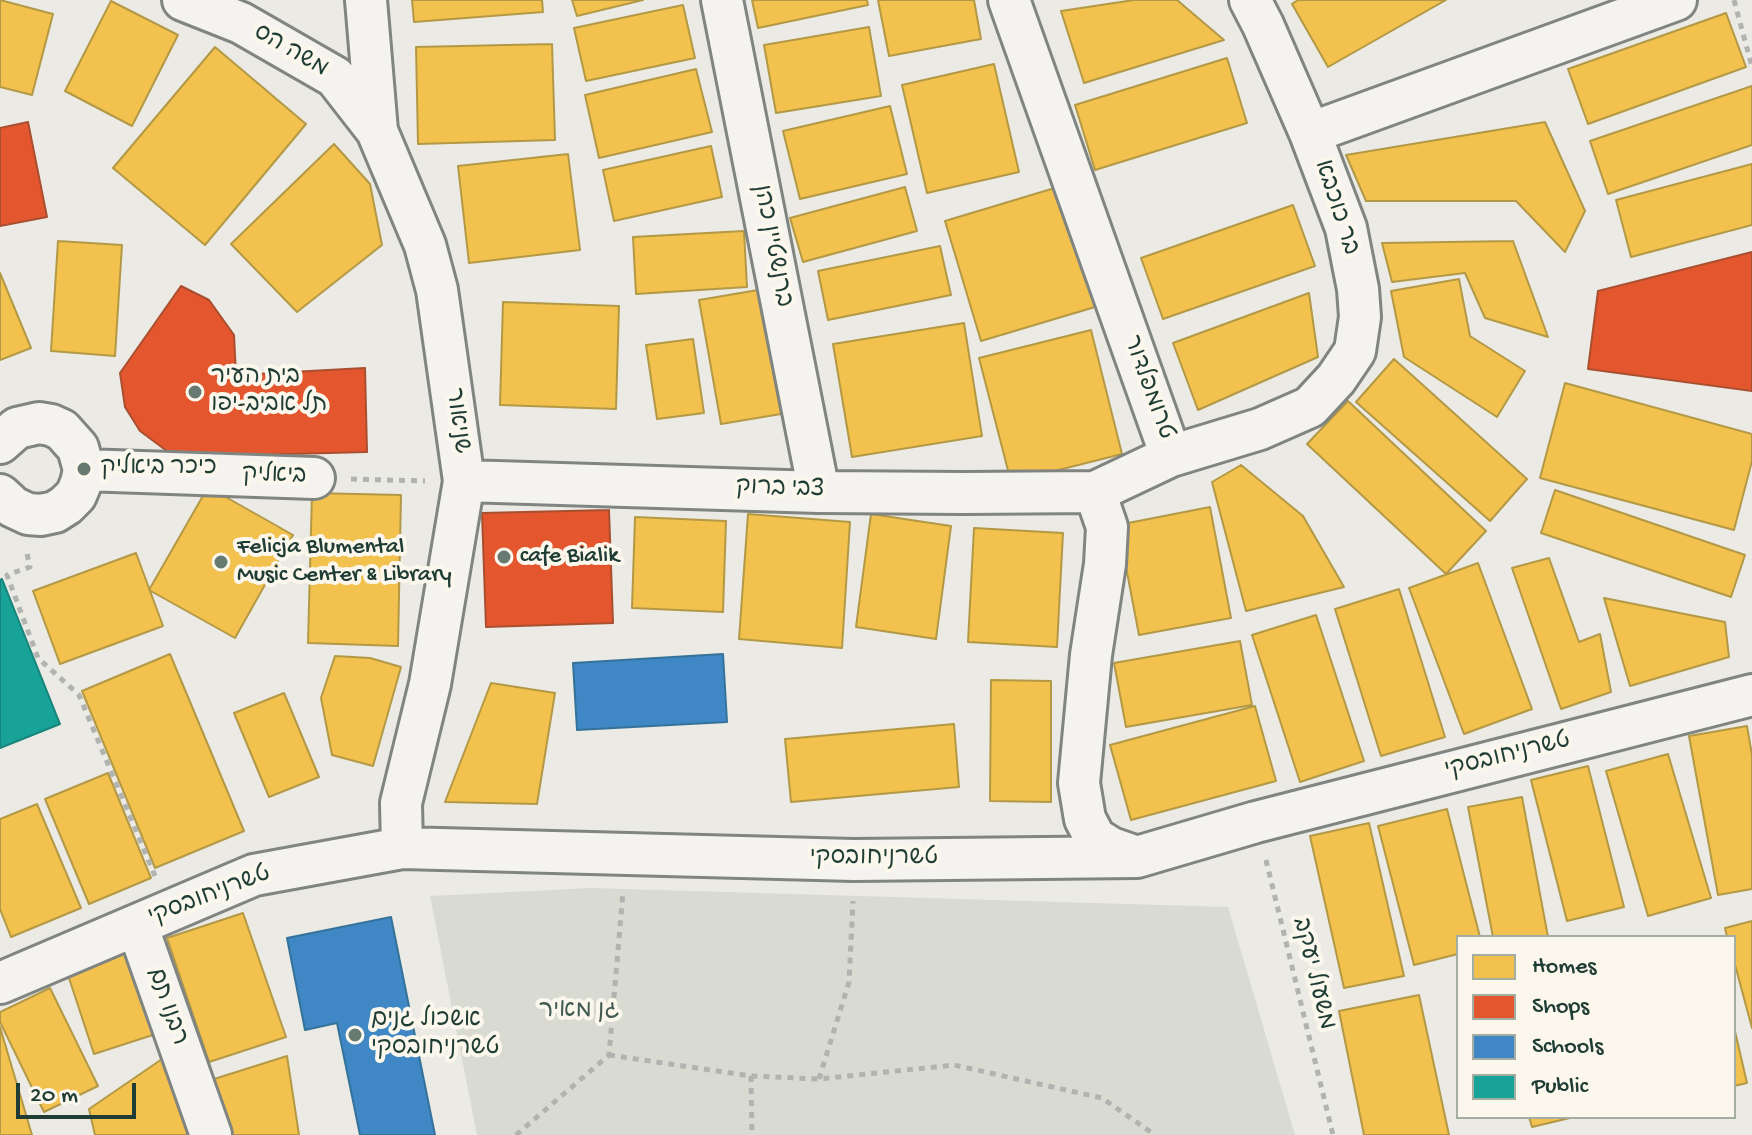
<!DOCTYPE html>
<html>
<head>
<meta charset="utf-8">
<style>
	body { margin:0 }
	#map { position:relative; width:1752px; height:1135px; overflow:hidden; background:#ebeae4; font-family:"Gochi Hand",sans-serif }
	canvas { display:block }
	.legend { position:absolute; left:1456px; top:935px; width:280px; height:184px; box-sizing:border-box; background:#fbf7ec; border:2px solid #a3ada2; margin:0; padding:10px 14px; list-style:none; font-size:24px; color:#1f3d34 }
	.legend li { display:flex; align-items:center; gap:16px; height:40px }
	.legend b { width:40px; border:2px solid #a3ada2 }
	.scale { position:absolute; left:16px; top:1083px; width:120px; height:36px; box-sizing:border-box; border:4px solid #1f3d34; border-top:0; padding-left:10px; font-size:24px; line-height:28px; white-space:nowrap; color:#1f3d34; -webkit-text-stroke:6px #fbf7ec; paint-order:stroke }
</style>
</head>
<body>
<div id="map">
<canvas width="1752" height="1135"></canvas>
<ul class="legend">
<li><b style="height:22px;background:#f2c14e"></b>Homes</li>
<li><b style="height:22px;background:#e4572e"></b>Shops</li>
<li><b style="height:22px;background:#3f88c5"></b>Schools</li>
<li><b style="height:22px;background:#17a398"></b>Public</li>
</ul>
<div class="scale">20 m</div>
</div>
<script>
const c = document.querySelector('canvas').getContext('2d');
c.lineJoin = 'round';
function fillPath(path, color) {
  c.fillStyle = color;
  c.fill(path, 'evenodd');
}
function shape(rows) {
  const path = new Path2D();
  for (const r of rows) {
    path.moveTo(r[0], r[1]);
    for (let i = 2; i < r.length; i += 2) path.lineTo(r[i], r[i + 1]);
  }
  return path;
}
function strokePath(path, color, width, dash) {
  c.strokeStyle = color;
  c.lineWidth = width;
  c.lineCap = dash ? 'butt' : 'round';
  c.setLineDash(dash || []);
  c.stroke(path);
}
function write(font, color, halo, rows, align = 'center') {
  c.font = font + ' "Gochi Hand","Playpen Sans Hebrew",sans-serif';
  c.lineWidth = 8;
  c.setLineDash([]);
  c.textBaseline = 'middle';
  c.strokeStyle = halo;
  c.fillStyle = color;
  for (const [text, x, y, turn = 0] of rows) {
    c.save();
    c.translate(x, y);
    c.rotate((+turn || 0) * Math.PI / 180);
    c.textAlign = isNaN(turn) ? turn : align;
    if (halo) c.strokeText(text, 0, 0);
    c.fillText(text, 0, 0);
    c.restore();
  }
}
fillPath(shape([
	[591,888,1228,907,1295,1135,477,1135,430,896]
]), '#d9dbd2');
const homes = shape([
	[0,0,53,14,32,95,0,87,0,0],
	[412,0,542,0,543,12,414,22,412,0],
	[572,0,643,0,577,16,572,0],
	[752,0,867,0,868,5,758,28,752,0],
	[878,0,974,0,981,39,889,56,878,0],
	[1134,0,1177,0,1224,40,1084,83,1061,11,1134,0],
	[1298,0,1446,0,1328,67,1292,4,1298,0],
	[111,1,178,35,132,126,65,91,111,1],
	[683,5,695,58,586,81,574,28,683,5],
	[1726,13,1746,67,1588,124,1568,69,1726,13],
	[869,27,881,96,776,113,764,45,869,27],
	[552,44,555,140,418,144,416,47,552,44],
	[215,47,306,124,205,245,113,168,215,47],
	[1227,58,1247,123,1095,170,1075,105,1227,58],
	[994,64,1019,172,927,193,902,85,994,64],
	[696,69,712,132,599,158,585,95,696,69],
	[1752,86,1752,145,1608,194,1590,141,1752,86],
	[890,106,907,174,800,199,783,131,890,106],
	[1545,122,1585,211,1565,252,1516,201,1366,201,1346,155,1545,122],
	[334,144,370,184,382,245,297,312,231,244,334,144],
	[711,146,722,197,614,221,603,170,711,146],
	[568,154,580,250,469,263,458,166,568,154],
	[1752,164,1752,225,1631,257,1616,200,1752,164],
	[905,187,917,231,803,262,790,218,905,187],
	[1058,187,1095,307,981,341,945,221,1058,187],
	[1293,205,1315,266,1163,319,1141,258,1293,205],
	[744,231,747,287,636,294,633,237,744,231],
	[58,241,122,245,115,356,51,351,58,241],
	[1513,241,1548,337,1485,318,1465,273,1392,282,1382,243,1513,241],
	[940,246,951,295,828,320,818,271,940,246],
	[0,273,31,348,0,360,0,273],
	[1459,279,1470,336,1525,371,1497,417,1404,357,1391,291,1459,279],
	[758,290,781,414,721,424,699,300,758,290],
	[1309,293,1318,357,1198,410,1173,343,1309,293],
	[503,302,619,306,616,409,500,405,503,302],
	[964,323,982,436,852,457,833,344,964,323],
	[1091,330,1122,454,1011,482,979,358,1091,330],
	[693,339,704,413,657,419,646,345,693,339],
	[1394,359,1527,479,1490,521,1356,402,1394,359],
	[1565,383,1752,434,1752,461,1734,530,1540,478,1565,383],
	[1348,401,1486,531,1446,574,1307,444,1348,401],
	[1241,465,1303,516,1344,587,1246,611,1212,482,1241,465],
	[208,487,293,535,235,638,149,590,208,487],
	[1555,490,1745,555,1731,597,1541,533,1555,490],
	[312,493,401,495,398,646,308,643,312,493],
	[1210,507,1231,618,1139,635,1118,525,1210,507],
	[748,514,850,522,842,648,739,639,748,514],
	[871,514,951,526,936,639,856,627,871,514],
	[635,517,726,521,723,612,632,608,635,517],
	[974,528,1063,533,1057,647,968,642,974,528],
	[136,553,163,626,60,664,33,591,136,553],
	[1549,558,1579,642,1600,634,1611,692,1561,709,1512,568,1549,558],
	[1478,563,1532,709,1464,734,1409,588,1478,563],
	[1399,589,1445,737,1381,756,1335,609,1399,589],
	[1604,598,1725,622,1729,657,1630,686,1604,598],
	[1316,615,1364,761,1300,782,1252,635,1316,615],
	[1240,641,1252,705,1126,727,1114,663,1240,641],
	[170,654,244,831,155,868,82,691,170,654],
	[335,656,370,658,401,667,373,766,332,755,321,698,335,656],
	[991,680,1051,681,1051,802,990,801,991,680],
	[491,683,555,693,537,804,445,802,491,683],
	[284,693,319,777,269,797,234,713,284,693],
	[1255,706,1276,781,1131,820,1110,745,1255,706],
	[954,724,959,787,791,802,785,739,954,724],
	[1747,726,1752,755,1752,889,1718,895,1689,736,1747,726],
	[1668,754,1711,898,1648,916,1606,771,1668,754],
	[1588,766,1624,907,1567,921,1531,780,1588,766],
	[108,773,151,878,89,904,45,799,108,773],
	[1522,797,1548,937,1493,937,1468,807,1522,797],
	[37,804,81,908,11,937,0,909,0,819,37,804],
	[1447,809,1480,937,1458,937,1458,954,1414,965,1378,826,1447,809],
	[1369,823,1404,976,1344,988,1310,836,1369,823],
	[243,913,286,1037,209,1062,167,938,243,913],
	[1752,921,1752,1028,1734,961,1734,937,1727,937,1725,928,1752,921],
	[130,945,159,1033,94,1054,65,966,130,945],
	[50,988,98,1086,44,1112,0,1022,0,1012,50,988],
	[1419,995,1449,1135,1364,1135,1339,1011,1419,995],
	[0,1027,32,1135,0,1135,0,1027],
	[1734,1027,1747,1083,1734,1086,1734,1027],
	[287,1056,299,1135,227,1135,211,1080,287,1056],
	[165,1057,193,1132,185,1135,95,1135,89,1109,165,1057],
	[1529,1117,1574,1117,1532,1127,1529,1117]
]);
fillPath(homes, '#f2c14e');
strokePath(homes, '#b39946', 2);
const shops = shape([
	[28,122,47,217,0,226,0,128,28,122],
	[1752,252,1752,391,1588,369,1598,291,1752,252],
	[181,286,209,300,234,335,236,375,365,368,367,452,175,457,140,431,125,407,120,373,181,286],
	[609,510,613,623,486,627,482,513,609,510]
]);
fillPath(shops, '#e4572e');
strokePath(shops, '#a94f30', 2);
const schools = shape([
	[723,654,727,722,577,730,573,663,723,654],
	[391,917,435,1135,360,1135,337,1023,305,1030,287,938,391,917]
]);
fillPath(schools, '#3f88c5');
strokePath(schools, '#35729a', 2);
const public = shape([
	[2,579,60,724,0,748,0,580,2,579]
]);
fillPath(public, '#17a398');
strokePath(public, '#19847a', 2);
const street = shape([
	[183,0,241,23,335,77,377,131],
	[366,0,377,131,425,245,437,290,464,481,430,684,401,803,402,848],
	[722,0,819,492],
	[1009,0,1171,456,1095,492,1107,527,1105,564,1091,655,1079,783,1085,819,1095,838,1111,848,1137,857],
	[1310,133,1676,0],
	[0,443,17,428,39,423,51,425,62,430,78,448,84,470,81,483,76,495,66,505,55,512,41,515,28,514,13,507,0,495],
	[1171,456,1260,429,1310,407,1336,379,1355,351,1360,317,1358,289,1346,228,1310,133,1263,25,1250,0],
	[84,470,314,478],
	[464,481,819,492,964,493,1095,492],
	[137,925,211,1135],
	[0,983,254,875,402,848,854,860,1137,857,1256,822,1752,695]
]);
strokePath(street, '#808581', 46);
strokePath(shape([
	[1734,0,1752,67],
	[351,479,425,481],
	[27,554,30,567,7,575,38,658,79,695,155,876],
	[1266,860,1333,1135],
	[609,1055,751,1076,819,1079,954,1065,1102,1098,1155,1135],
	[751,1076,752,1135],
	[819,1079,849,982,853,901],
	[516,1135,609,1055,623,892]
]), '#b0b3af', 5, [6, 6]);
strokePath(street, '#f4f3ef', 40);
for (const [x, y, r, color] of [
	[195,392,8,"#667a72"],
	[84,469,8,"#667a72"],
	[504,557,8,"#667a72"],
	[221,562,8,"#667a72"],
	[355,1035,8,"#667a72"]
]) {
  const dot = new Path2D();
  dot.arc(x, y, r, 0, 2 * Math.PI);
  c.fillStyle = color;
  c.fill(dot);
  strokePath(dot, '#fbf7ec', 3);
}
write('24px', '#1f3d34', '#fbf7ec', [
	["משה הס",290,52,30],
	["בר כוכבא",1335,208,72],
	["ברנשטיין כהן",771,246,79],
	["טרומפלדור",1147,388,70],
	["שניאור",456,421,82],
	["ביאליק",274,477,2],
	["צבי ברוק",780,490,2],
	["טשרניחובסקי",1508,757,-14],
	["טשרניחובסקי",874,859],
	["טשרניחובסקי",210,897,-21],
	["משעול יעקב",1312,974,76],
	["רבנו תם",166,1007,71]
]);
write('24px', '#1f3d34', '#fbf7ec', [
	["בית העיר",211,378],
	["תל אביב-יפו",211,406],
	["כיכר ביאליק",100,469],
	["Felicja Blumental",237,548],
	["Music Center & Library",237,576],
	["cafe Bialik",520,557],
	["אשכול גנים",371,1021],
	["טשרניחובסקי",371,1049]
], 'left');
write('24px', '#415a51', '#fbf7ec', [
	["גן מאיר",579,1012]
]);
</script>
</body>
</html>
